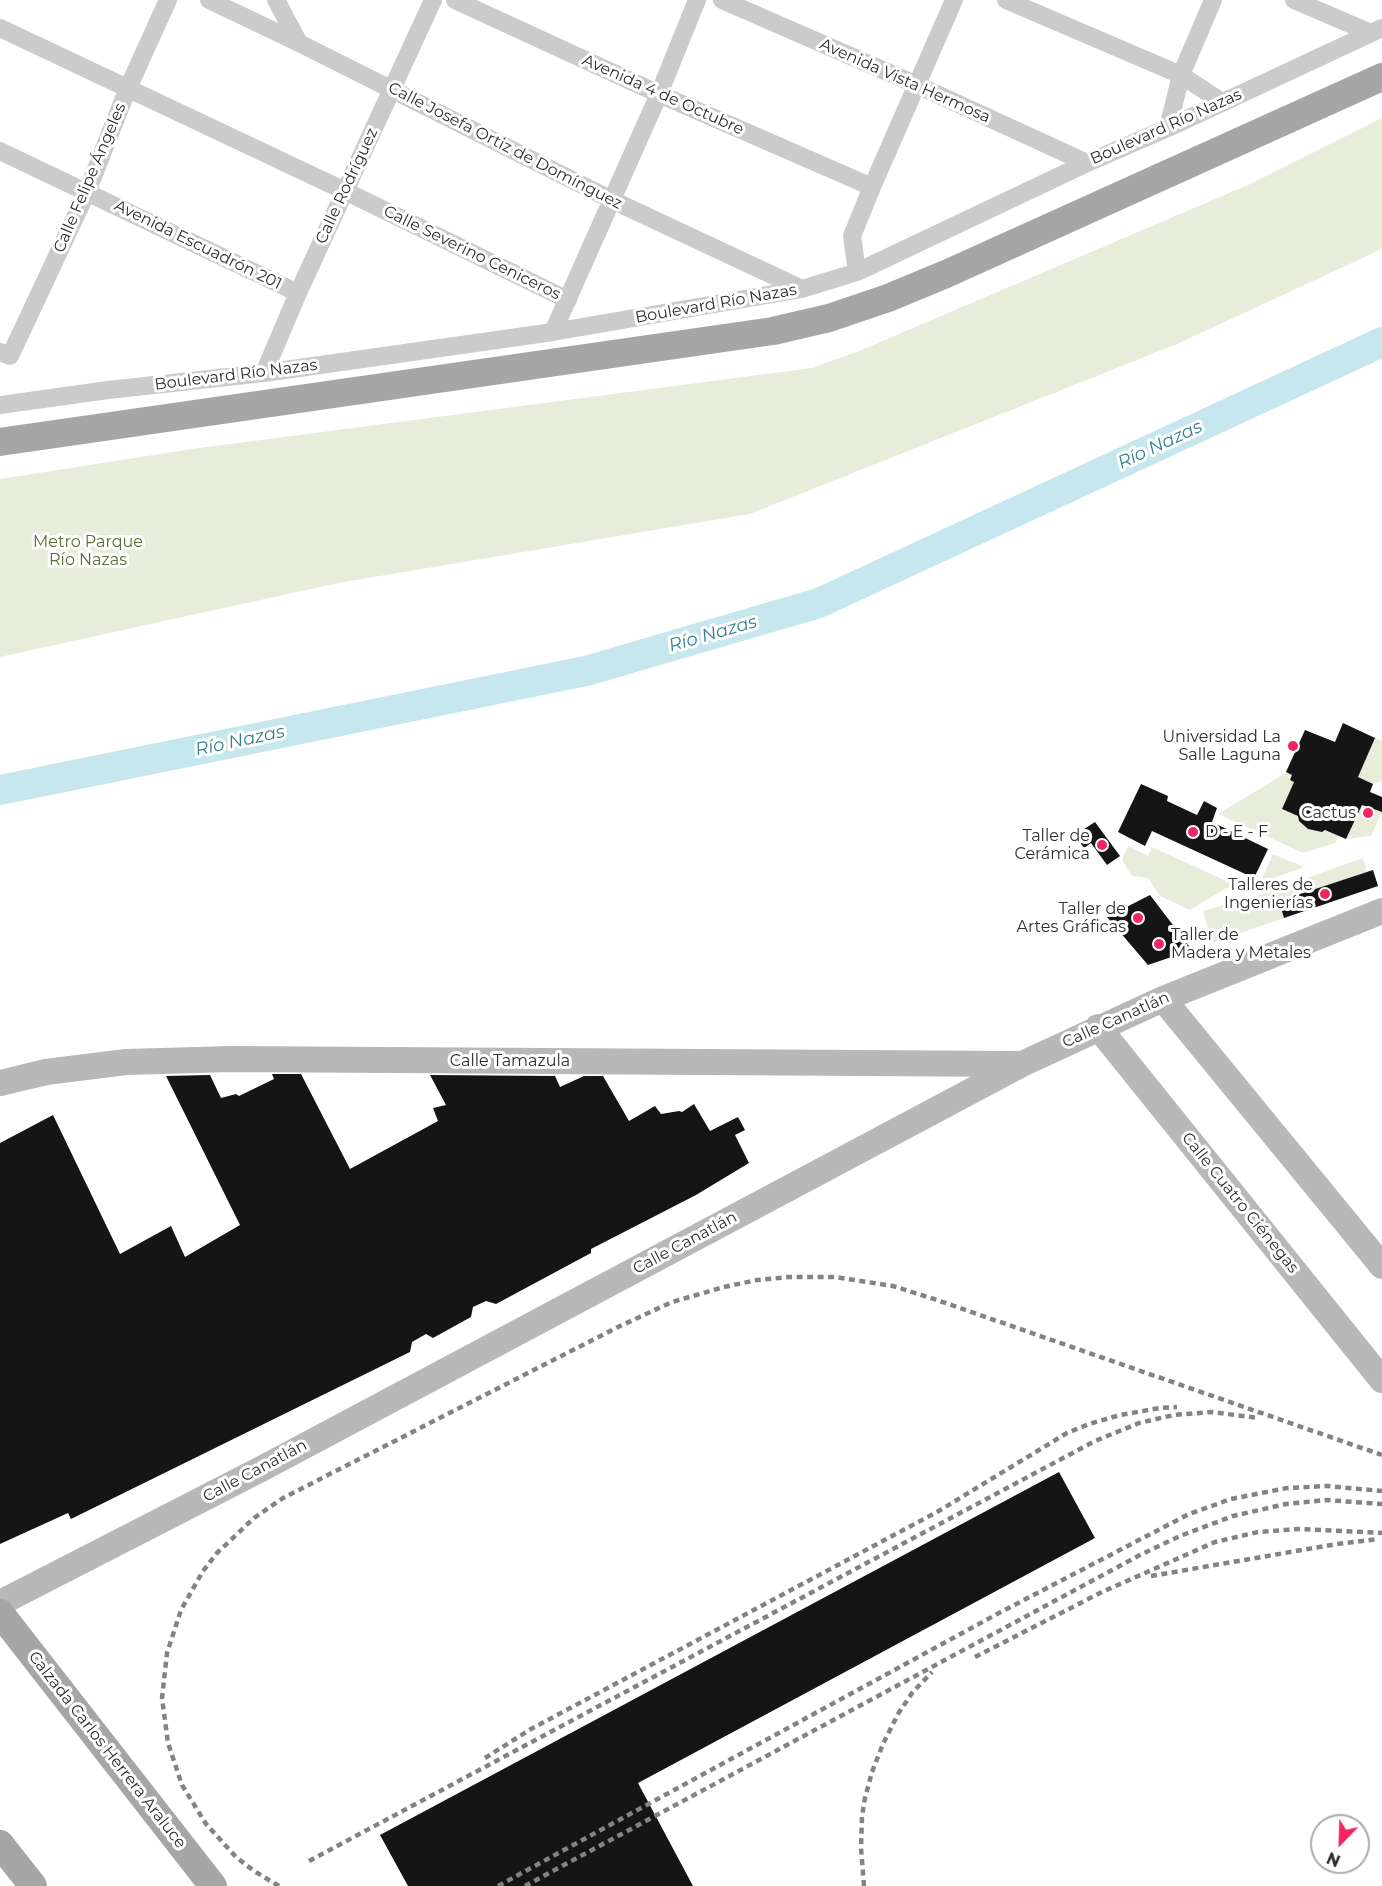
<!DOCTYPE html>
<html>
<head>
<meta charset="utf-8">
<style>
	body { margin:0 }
	#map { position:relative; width:1382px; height:1886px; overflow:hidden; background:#fff; font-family:Montserrat,sans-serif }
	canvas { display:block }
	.north { position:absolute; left:1310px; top:1814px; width:60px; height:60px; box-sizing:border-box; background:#fff; border:2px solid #ababab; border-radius:50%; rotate:203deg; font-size:16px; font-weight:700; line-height:24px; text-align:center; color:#2e2e2e }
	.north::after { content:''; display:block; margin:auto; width:21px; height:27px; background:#f02562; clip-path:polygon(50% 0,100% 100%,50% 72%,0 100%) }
</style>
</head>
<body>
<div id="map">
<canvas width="1382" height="1886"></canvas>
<div class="north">N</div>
</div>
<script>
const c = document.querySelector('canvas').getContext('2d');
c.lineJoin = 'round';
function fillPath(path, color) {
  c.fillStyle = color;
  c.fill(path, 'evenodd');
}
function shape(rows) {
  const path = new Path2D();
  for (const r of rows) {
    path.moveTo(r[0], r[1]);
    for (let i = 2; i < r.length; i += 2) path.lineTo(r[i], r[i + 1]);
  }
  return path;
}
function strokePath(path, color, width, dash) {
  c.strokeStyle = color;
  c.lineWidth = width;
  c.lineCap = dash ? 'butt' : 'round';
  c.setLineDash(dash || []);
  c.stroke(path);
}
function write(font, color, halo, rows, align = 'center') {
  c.font = font + ' Montserrat,sans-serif';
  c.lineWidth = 6;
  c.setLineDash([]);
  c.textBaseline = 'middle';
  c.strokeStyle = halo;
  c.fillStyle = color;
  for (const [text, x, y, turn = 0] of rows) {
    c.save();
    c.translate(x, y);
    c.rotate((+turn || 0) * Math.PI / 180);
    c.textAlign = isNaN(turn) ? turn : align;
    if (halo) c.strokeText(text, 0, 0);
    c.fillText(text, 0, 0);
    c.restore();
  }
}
fillPath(shape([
	[1382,118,1382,249,1177,344,750,514,338,583,0,657,0,479,192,449,812,368,859,351,1248,185],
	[1375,738,1382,741,1382,781,1373,784,1358,777],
	[1286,773,1292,775,1290,780,1294,782,1282,809,1298,816,1299,821,1308,829,1322,832,1325,830,1339,835,1335,843,1303,853,1218,814],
	[1362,805,1382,812,1371,836,1346,839],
	[1128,846,1148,856,1152,847,1233,884,1190,910,1160,896,1148,878,1132,876,1122,860],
	[1273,854,1304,867,1260,883],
	[1363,858,1367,872,1280,901,1284,918,1212,943,1203,911,1265,893]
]), '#e8eddb');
strokePath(shape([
	[0,790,586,671,819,603,1382,342]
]), '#c6e7ee', 30);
fillPath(shape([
	[1343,723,1375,738,1358,777,1373,784,1370,792,1382,797,1382,812,1362,805,1346,839,1325,830,1322,832,1308,829,1299,821,1298,816,1282,809,1294,782,1290,780,1292,775,1286,772,1305,730,1335,742],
	[1141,784,1168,796,1167,801,1197,815,1204,801,1217,808,1212,822,1268,849,1254,878,1152,831,1145,846,1118,832],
	[1095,822,1120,856,1107,865,1091,843,1084,848,1075,835],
	[1373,870,1378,886,1284,918,1279,901],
	[1150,895,1192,950,1148,965,1107,917],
	[272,1074,301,1074,350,1169,438,1121,433,1108,446,1105,430,1075,555,1076,560,1087,584,1076,603,1076,629,1121,655,1106,661,1114,679,1111,682,1112,694,1104,710,1131,738,1117,745,1130,735,1135,749,1163,696,1195,591,1249,591,1253,496,1304,486,1301,473,1307,471,1317,433,1338,426,1334,412,1342,410,1352,71,1519,68,1513,0,1544,0,1143,53,1115,120,1254,171,1226,185,1257,240,1225,166,1076,210,1075,221,1098,236,1094,239,1096,274,1079],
	[1059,1472,1095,1538,638,1783,693,1886,408,1886,380,1835]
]), '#151515');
strokePath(shape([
	[209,0,299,43,612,200,802,289],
	[276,0,299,43],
	[455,0,659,94,872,187],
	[722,0,917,85,1087,163],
	[1006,0,1181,75,1222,102],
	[1294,0,1371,33],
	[0,28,345,191,568,300],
	[1168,128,1181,75,1213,0],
	[0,151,298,293],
	[857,272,852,236,872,187,954,0],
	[553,332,659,94,697,0],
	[0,352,10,356,87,192,128,88,168,0],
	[264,373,298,293,433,0],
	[0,405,108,390,264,373,553,332,802,289,857,272,1087,163,1168,128,1382,28]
]), '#cbcbcb', 18);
strokePath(shape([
	[1163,999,1382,1266],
	[1098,1027,1382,1380],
	[0,1083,46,1072,126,1062,231,1059,1018,1064],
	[0,1603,263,1468,1022,1064,1163,999,1382,911]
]), '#b8b8b8', 26);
strokePath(shape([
	[0,442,773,331,829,318,888,298,946,274,1382,77],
	[0,1613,213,1886],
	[0,1844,33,1886]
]), '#a6a6a6', 28);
strokePath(shape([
	[1151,1576,1337,1544,1379,1539],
	[975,1657,1102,1592,1215,1542,1258,1532,1298,1529,1382,1533],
	[485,1758,531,1729,937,1512,1067,1433,1089,1424,1120,1415,1160,1408,1177,1407],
	[309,1861,1095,1441,1139,1423,1174,1415,1211,1412,1259,1418],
	[279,1886,254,1871,236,1857,206,1824,182,1785,168,1743,162,1698,167,1653,181,1610,203,1571,217,1553,254,1518,283,1498,618,1327,672,1302,724,1287,757,1280,789,1277,835,1277,893,1286,934,1299,1382,1455],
	[498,1886,999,1613,1189,1514,1231,1499,1287,1488,1327,1486,1382,1491],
	[525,1886,1140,1555,1180,1536,1233,1516,1286,1504,1326,1500,1382,1504],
	[864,1886,861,1848,862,1816,865,1798,872,1772,883,1744,898,1714,912,1693,932,1672]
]), '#838383', 4.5, [6, 4.5]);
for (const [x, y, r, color] of [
	[1293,746,6,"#f02562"],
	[1368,813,6,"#f02562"],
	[1193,832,6,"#f02562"],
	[1102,845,6,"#f02562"],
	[1325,894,6,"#f02562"],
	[1138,918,6,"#f02562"],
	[1159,944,6,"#f02562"]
]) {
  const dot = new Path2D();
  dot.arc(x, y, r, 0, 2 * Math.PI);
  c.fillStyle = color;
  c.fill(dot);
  strokePath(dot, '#fff', 2);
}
write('16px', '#2e2e2e', '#fff', [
	["Avenida Vista Hermosa",905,81,24],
	["Avenida 4 de Octubre",663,95,24],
	["Boulevard Río Nazas",1166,127,-24],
	["Calle Josefa Ortiz de Domínguez",505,146,27],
	["Calle Felipe Ángeles",90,178,-67],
	["Calle Rodríguez",347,186,-65],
	["Avenida Escuadrón 201",198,245,26],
	["Calle Severino Ceniceros",472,253,26],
	["Boulevard Río Nazas",716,304,-10],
	["Boulevard Río Nazas",236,375,-7],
	["Calle Canatlán",1116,1020,-24],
	["Calle Tamazula",510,1061],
	["Calle Cuatro Ciénegas",1240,1203,51],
	["Calle Canatlán",685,1243,-28],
	["Calle Canatlán",255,1471,-28],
	["Calzada Carlos Herrera Araluce",107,1750,52]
]);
write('16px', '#5d6d39', '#fff', [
	["Metro Parque",88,542],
	["Río Nazas",88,560]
]);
write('16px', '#2e2e2e', '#fff', [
	["Universidad La",1281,737],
	["Salle Laguna",1281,755],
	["Cactus",1356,813],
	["D - E - F",1205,832,"left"],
	["Taller de",1090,836],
	["Cerámica",1090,854],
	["Talleres de",1313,885],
	["Ingenierías",1313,903],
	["Taller de",1126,909],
	["Artes Gráficas",1126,927],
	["Taller de",1171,935,"left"],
	["Madera y Metales",1171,953,"left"]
], 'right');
write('italic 18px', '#35808e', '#fff', [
	["Río Nazas",1160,445,-25],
	["Río Nazas",713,634,-16],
	["Río Nazas",240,741,-12]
]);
</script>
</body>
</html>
